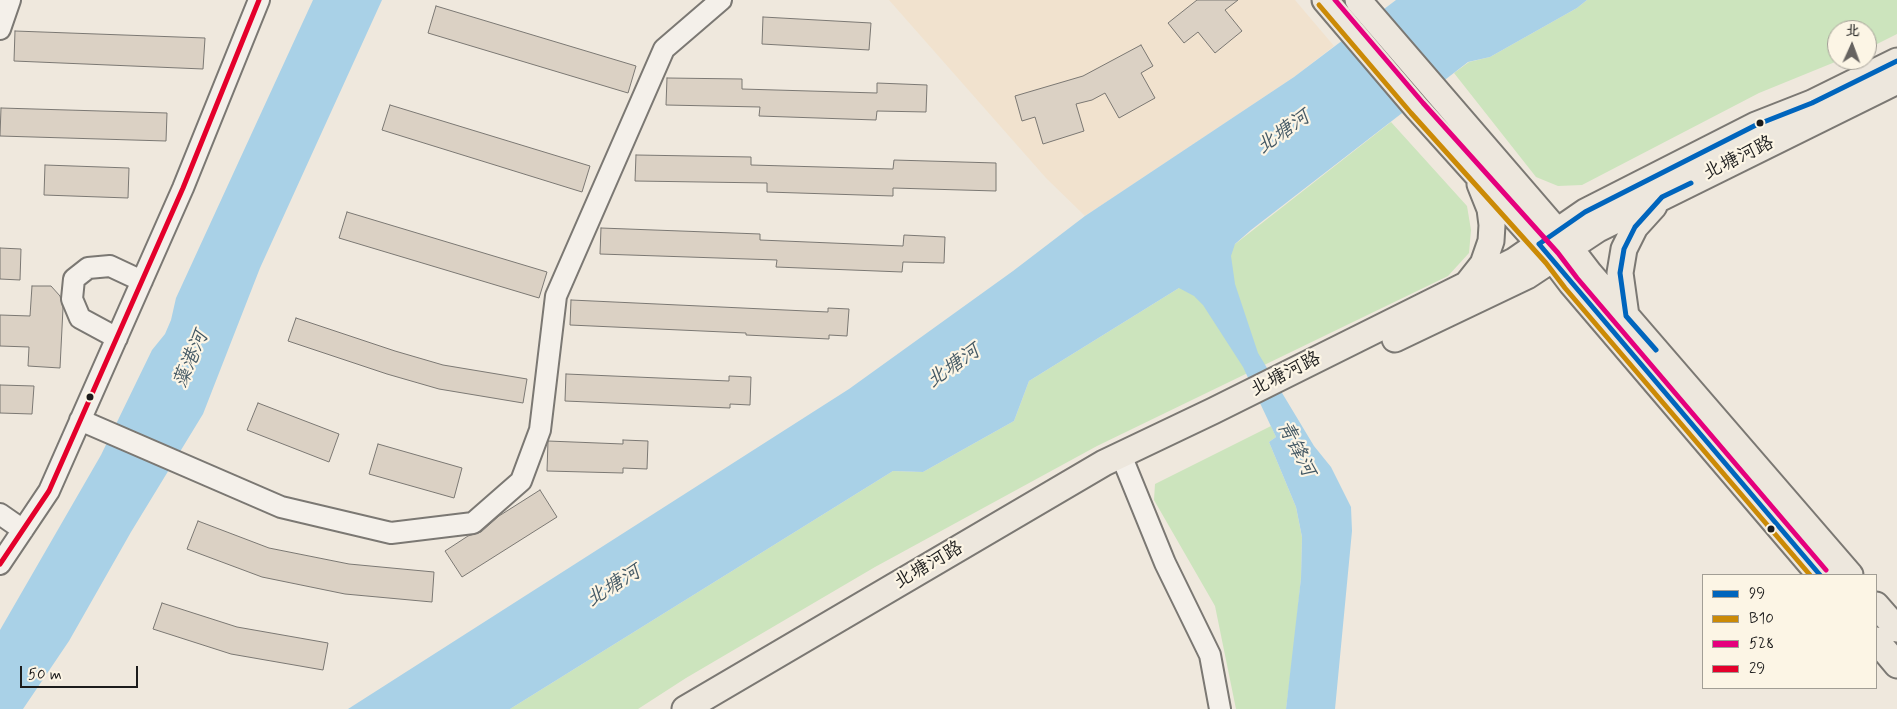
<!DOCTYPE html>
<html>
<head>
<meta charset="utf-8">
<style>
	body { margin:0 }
	#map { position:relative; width:1897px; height:709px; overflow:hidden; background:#efe8dd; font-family:Mynerve,"LXGW WenKai TC",sans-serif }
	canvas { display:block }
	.legend { position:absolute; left:1702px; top:574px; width:175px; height:115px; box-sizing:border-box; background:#fcf5e5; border:1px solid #a29e95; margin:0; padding:6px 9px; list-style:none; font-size:15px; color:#1c1c1c }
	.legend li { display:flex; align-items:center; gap:10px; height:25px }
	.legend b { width:25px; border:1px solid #a29e95 }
	.north { position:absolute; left:1827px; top:20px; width:50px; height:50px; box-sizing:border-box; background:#fcf5e5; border:1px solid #a29e95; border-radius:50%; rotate:2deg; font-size:14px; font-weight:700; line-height:20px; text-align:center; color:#1c1c1c }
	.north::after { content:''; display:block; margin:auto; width:18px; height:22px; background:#666360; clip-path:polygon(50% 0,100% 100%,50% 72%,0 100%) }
	.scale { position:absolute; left:20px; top:666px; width:118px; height:22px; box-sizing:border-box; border:2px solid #1c1c1c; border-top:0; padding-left:6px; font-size:15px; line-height:18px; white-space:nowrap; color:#1c1c1c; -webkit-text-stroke:4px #fcf5e5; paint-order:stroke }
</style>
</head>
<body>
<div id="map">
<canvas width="1897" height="709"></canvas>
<ul class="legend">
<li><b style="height:6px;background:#0065bd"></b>99</li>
<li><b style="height:6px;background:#cb8a06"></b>B10</li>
<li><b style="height:6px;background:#e5007d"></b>528</li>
<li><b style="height:6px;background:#e4002b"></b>29</li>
</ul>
<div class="north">北</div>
<div class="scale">50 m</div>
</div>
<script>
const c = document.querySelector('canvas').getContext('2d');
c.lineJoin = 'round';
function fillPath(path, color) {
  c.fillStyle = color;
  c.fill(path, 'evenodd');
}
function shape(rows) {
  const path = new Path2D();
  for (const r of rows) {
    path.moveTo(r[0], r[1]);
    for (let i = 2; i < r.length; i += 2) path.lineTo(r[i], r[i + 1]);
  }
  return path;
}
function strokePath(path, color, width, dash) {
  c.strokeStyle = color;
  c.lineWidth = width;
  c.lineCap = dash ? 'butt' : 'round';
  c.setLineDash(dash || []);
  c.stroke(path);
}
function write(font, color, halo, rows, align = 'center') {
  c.font = font + ' Mynerve,"LXGW WenKai TC",sans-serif';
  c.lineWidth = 4.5;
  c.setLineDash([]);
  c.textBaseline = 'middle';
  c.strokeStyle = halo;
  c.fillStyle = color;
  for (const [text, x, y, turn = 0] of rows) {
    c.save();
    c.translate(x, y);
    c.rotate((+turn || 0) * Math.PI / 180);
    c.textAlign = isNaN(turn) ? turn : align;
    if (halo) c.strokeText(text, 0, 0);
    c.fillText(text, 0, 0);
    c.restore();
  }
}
fillPath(shape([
	[889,0,1295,0,1334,46,1294,77,1085,216,1046,178]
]), '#f1e2ce');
fillPath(shape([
	[1587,0,1897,0,1897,34,1867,49,1867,30,1837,30,1837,60,1840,60,1759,93,1582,185,1558,186,1536,177,1454,73,1469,62,1490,57,1577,8],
	[1391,122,1467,206,1471,230,1469,253,1448,276,1097,446,875,567,686,678,638,709,510,709,893,471,923,472,1014,421,1029,381,1179,288],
	[1271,426,1276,437,1269,442,1296,507,1302,537,1301,578,1294,648,1286,709,1236,709,1215,606,1154,500,1155,484]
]), '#cce4bd');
fillPath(shape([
	[313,0,382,0,260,268,203,414,131,532,69,641,23,709,0,709,0,630,101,455,152,350,165,334,171,320,176,298],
	[1396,0,1587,0,1577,8,1490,57,1468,62,1251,230,1235,244,1231,256,1235,284,1258,353,1314,446,1331,467,1351,507,1352,531,1335,709,1286,709,1301,578,1302,537,1296,507,1269,442,1276,437,1243,367,1203,305,1194,296,1179,288,1029,381,1014,421,923,472,893,471,510,709,348,709,849,389,1013,271,1085,216,1294,77]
]), '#a9d1e7');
const building = shape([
	[1197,0,1238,0,1225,10,1242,31,1215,53,1198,32,1184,43,1168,23,1197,0],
	[436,6,636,66,628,93,428,33,436,6],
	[763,17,871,23,869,50,762,44,763,17],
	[15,31,205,38,203,69,14,61,15,31],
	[1141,45,1153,66,1141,73,1155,98,1119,118,1105,93,1092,100,1076,104,1084,131,1043,144,1035,117,1022,121,1015,96,1083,76,1141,45],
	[667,78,742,79,742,89,877,93,877,83,927,85,926,112,877,111,876,120,759,116,760,107,666,105,667,78],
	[390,105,590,166,582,192,382,130,390,105],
	[1,108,167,113,166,141,0,136,1,108],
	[636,155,751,157,751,165,893,169,894,160,996,163,996,191,893,188,893,196,767,192,767,183,635,181,636,155],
	[45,165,129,168,128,198,44,195,45,165],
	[347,212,547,272,539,298,339,238,347,212],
	[601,228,760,234,760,240,903,246,904,235,945,237,944,263,903,262,902,272,776,267,777,260,600,254,601,228],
	[0,248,21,249,20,280,0,279,0,248],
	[32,286,51,286,60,296,63,308,60,368,28,366,29,347,0,346,0,315,30,316,32,286],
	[571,300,828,312,828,308,849,309,847,336,829,335,829,339,746,335,746,333,570,325,571,300],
	[296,318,395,351,443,365,527,379,523,403,439,389,387,374,288,341,296,318],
	[566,374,729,381,729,376,751,377,750,405,730,404,730,408,565,401,566,374],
	[0,385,34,386,32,414,0,413,0,385],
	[258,403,339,434,329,462,247,430,258,403],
	[623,440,648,441,647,469,623,468,623,473,547,471,548,441,623,444,623,440],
	[378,444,462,468,454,498,369,474,378,444],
	[540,490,557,517,462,577,445,551,468,536,481,532,499,516,540,490],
	[198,521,269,548,349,564,434,572,432,602,345,594,262,577,187,549,198,521],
	[162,603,237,627,328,643,323,670,231,654,153,629,162,603]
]);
fillPath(building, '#dbd1c4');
strokePath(building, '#7b7873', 1);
const minor = shape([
	[0,29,10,0],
	[117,338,80,318,72,299,74,279,88,268,110,266,142,281],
	[80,420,281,507,391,533,473,523,521,481,540,430,556,296,664,49,721,0],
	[1121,455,1165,563,1210,655,1220,709],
	[0,514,23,530],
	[0,564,49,491,183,188,259,0]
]);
const major = shape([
	[1325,0,1417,108,1552,258,1571,283,1820,575],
	[1358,0,1557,231,1590,274,1850,575],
	[1468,283,1483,264,1491,241,1492,225,1490,209,1480,184],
	[1626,316,1620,273,1624,249,1635,227,1654,206],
	[1395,339,1527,276,1598,229,1897,81],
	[1876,605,1897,629],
	[1876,640,1897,665],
	[685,709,1104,463,1213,411,1514,261,1585,212,1756,125,1812,103,1897,61]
]);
strokePath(minor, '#7b7873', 24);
strokePath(major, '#7b7873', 29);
strokePath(minor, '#f4f0ea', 20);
strokePath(major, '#ede7dd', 25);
strokePath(shape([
	[1656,350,1626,316,1620,273,1624,249,1635,227,1662,197,1691,183],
	[1820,575,1539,244,1585,212,1756,125,1812,103,1897,61]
]), '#0065bd', 5);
strokePath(shape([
	[1319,5,1411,113,1546,263,1565,288,1810,575]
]), '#cb8a06', 5);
strokePath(shape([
	[1335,0,1423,103,1558,253,1577,278,1826,570]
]), '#e5007d', 5);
strokePath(shape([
	[0,564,49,491,183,188,259,0]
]), '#e4002b', 5);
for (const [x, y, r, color] of [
	[1760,123,4.5,"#1c1c1c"],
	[90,397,4.5,"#1c1c1c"],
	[1771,529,4.5,"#1c1c1c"]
]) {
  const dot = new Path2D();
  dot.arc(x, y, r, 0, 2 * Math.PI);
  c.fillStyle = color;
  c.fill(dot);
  strokePath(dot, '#fcf5e5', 2);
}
write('19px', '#1c1c1c', '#fcf5e5', [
	["北塘河路",1739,159,-26],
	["北塘河路",1286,375,-27],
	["北塘河路",929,566,-30]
]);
write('italic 20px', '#435864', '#fcf5e5', [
	["北塘河",1284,133,-35],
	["藻港河",192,360,-67],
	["北塘河",954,367,-35],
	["青锋河",1295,449,63],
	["北塘河",614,587,-32]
]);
</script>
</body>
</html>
